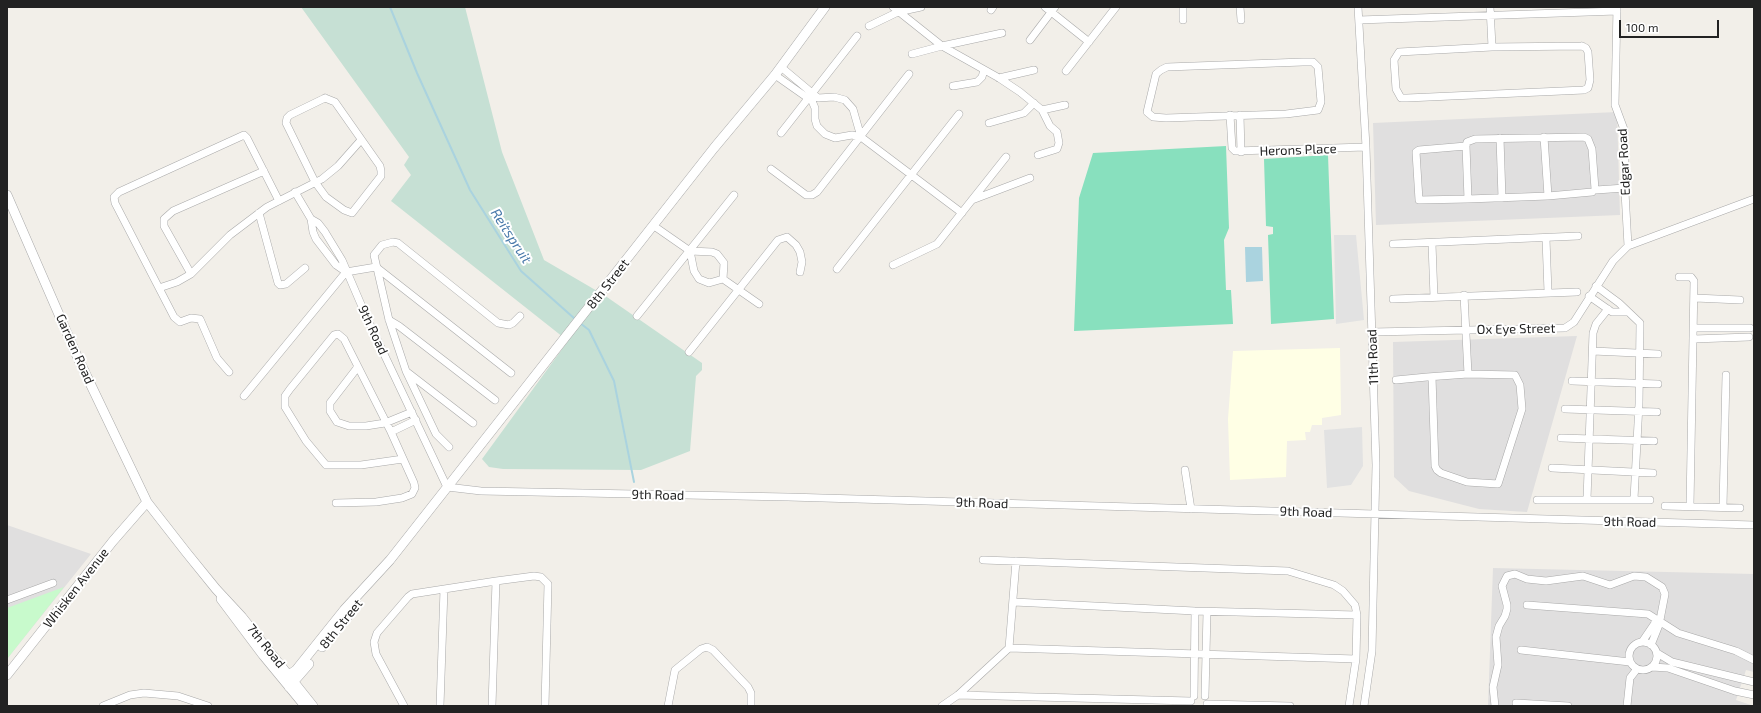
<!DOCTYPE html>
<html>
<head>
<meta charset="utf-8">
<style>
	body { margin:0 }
	#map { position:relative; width:1761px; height:713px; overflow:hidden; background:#f2efe9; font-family:"Exo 2",sans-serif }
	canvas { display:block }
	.frame { position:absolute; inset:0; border:8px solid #222; pointer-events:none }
	.scale { position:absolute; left:1619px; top:20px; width:100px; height:18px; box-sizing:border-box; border:2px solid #222; border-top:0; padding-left:5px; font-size:12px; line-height:14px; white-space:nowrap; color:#222; -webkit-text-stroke:3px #fff; paint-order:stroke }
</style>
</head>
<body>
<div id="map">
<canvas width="1761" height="713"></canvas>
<div class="frame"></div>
<div class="scale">100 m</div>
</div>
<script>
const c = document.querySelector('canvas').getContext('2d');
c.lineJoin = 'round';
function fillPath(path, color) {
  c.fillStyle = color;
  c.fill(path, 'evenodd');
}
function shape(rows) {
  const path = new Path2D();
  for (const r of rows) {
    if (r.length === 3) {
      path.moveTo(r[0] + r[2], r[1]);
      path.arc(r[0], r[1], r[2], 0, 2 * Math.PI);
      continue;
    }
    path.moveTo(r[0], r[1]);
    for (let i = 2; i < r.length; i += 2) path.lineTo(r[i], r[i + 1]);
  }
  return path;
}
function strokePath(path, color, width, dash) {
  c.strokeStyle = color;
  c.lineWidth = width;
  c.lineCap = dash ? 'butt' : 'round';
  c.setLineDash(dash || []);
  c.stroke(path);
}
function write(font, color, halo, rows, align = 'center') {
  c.font = font + ' "Exo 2",sans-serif';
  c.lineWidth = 4;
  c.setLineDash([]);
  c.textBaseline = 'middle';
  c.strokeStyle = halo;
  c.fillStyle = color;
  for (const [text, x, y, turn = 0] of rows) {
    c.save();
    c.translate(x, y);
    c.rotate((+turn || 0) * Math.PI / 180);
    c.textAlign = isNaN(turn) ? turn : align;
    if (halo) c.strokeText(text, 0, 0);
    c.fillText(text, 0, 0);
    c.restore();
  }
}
fillPath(shape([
	[1617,112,1620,215,1376,225,1373,123],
	[1577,336,1527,512,1479,509,1409,491,1394,477,1393,342],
	[7,525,91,554,7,659],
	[1493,568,1754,574,1754,672,1746,670,1736,700,1754,706,1488,706]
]), '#e0dfdf');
fillPath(shape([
	[1340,348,1341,415,1322,418,1322,425,1312,425,1310,432,1305,432,1306,440,1287,441,1286,477,1230,480,1228,419,1233,351]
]), '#ffffe5');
fillPath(shape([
	[301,7,465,7,502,152,544,260,604,295,702,363,702,370,696,376,690,451,641,470,503,469,489,467,482,459,568,341,391,201,411,175,404,165,409,157]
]), '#c6e0d4');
fillPath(shape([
	[64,587,7,659,7,608]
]), '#c8facc');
fillPath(shape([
	[1226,146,1229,228,1224,240,1226,290,1231,290,1233,324,1074,331,1079,198,1093,153],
	[1328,155,1334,319,1271,324,1268,235,1273,234,1273,227,1266,226,1264,159]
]), '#88e0be');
fillPath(shape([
	[1334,235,1356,235,1364,320,1336,324],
	[1362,427,1363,466,1351,485,1327,488,1324,430]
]), '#e2e2e2');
fillPath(shape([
	[1245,247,1262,247,1263,281,1246,282]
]), '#aad3df');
strokePath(shape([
	[390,7,417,73,470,190,521,271,575,319],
	[580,323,589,330,614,381,634,482]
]), '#aad3df', 2);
const minor = shape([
	[893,7,942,46,999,78,1020,92,1042,110,1050,126,1057,132,1059,143,1057,149,1038,155],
	[1045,7,1089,42],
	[1183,7,1183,20],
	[1240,7,1241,20],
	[1358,7,1366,147,1376,465,1372,651,1364,706],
	[1490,7,1492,47],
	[1617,7,1615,105,1625,132,1625,192,1628,246],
	[991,10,993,7],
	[1359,20,1617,11],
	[869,26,898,12,921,7],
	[1030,40,1055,7],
	[1582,46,1586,48,1588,52,1590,80,1588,88,1584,90,1407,98,1401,98,1396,89,1394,60,1399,52,1492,47,1582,46],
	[912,54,942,46,1002,33],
	[1303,62,1313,62,1318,67,1321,102,1318,110,1286,114,1166,118,1153,117,1147,112,1156,74,1161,70,1167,67,1303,62],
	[781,67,818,98,834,97,845,100,853,109,861,137],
	[1066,71,1116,7],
	[775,75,812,101,815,108,815,119,817,126,825,134,835,138,852,135,861,137,962,213],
	[999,78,1034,70],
	[953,86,977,82,982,77,984,70],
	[325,98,335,102,380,166,381,171,381,176,352,213,344,210,326,197,315,182,286,123,287,118,290,115,325,98],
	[1042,110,1065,105],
	[1230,115,1232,148,1235,151,1366,147],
	[1240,115,1241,152],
	[989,123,1024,113,1034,103],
	[781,133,857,36],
	[1544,137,1548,196],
	[1500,138,1502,198],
	[1466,146,1419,150,1416,152,1419,200,1468,199],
	[771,169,806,195,812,195,817,192,909,74],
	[1596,190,1625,188],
	[295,192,311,219,318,223,325,232,342,260,366,316,447,487,481,491,788,497,1754,525],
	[1592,192,1548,196,1468,199,1466,146,1467,142,1475,139,1584,137,1588,139,1592,149,1595,189],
	[972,200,1030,178],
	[259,213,278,283,280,285,286,284,305,268],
	[311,219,313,232,316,239,336,265,346,272,376,267,511,373],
	[654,226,690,251,712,252,717,254,724,263,723,279,709,283,699,279,694,271,690,251],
	[1546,239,1548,292],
	[1393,244,1578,236],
	[1432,244,1434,297],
	[893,265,937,244,1006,157],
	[837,269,959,114],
	[191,274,164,226,164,219,173,211,264,171],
	[1679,277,1691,277,1694,281,1690,506],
	[723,279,759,304],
	[1596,286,1619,303,1640,323,1639,404,1634,499],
	[159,288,177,282,191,274,230,235,267,207,322,179,338,166,361,140],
	[1464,295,1468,374],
	[1589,296,1612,312,1627,312],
	[1695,298,1740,300],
	[1393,299,1577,292],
	[637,316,734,195],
	[389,320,399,326,495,400],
	[1694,328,1750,328],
	[1372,332,1565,328,1574,322,1613,261,1628,246,1754,199],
	[1694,339,1749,337],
	[1593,351,1658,354],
	[689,352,778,240,787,237,796,245,800,252,802,262,800,272],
	[357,368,330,403,330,411,337,422,349,426,366,426,385,423,412,412],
	[229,372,217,358,200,319,191,318,180,322,174,317,115,203,114,197,119,192,244,135,247,138,279,201],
	[407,372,473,423],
	[1396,380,1427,377,1468,374,1515,375,1520,385,1522,409,1498,484,1467,482,1441,473,1437,470,1435,466,1432,377],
	[1572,381,1658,384],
	[244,396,346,272],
	[1565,409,1657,412],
	[391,432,416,420],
	[1561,438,1654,441],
	[449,447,436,434,406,371,389,320,374,255,382,245,393,242,398,243,498,323,509,325,513,323,520,316],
	[1552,468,1653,473],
	[1185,470,1191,509],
	[1587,499,1593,333,1596,324,1608,309],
	[1537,500,1650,500],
	[336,503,376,502,402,498,412,494,415,488,414,483,391,432,344,339,338,334,334,335,290,389,285,396,285,407,306,441,326,465,361,465,403,459],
	[1665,506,1740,508],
	[1723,507,1726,375],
	[983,560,1288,571,1334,585,1343,591,1355,605,1357,615,1356,659,1349,706],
	[496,581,534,576,541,577,548,584,545,706],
	[7,600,53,583],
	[1014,602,1195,611,1357,615],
	[1527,605,1648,614,1678,633,1736,651,1754,660],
	[1642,642,1657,620],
	[1643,656,14],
	[1009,648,1356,659],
	[1521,650,1630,662],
	[1657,653,1672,662,1754,682],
	[1652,667,1668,668,1735,691,1754,695],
	[958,695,1191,701],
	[1194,696,1195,611],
	[1205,696,1207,612],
	[1516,703,1568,706],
	[1207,704,1290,706],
	[103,706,130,695,144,693,178,696,208,706],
	[404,706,376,654,374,642,377,633,408,597,412,594,496,581,492,706],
	[440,706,444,589],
	[668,706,675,670,701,649,707,647,713,650,748,687,751,693,751,706],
	[942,706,958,695,1009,648,1016,561],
	[1495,706,1493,687,1498,665,1496,637,1499,626,1505,616,1507,609,1507,605,1502,586,1507,576,1515,574,1527,579,1546,581,1583,576,1610,585,1634,576,1646,577,1662,587,1665,594,1659,625,1651,645],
	[1627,706,1630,678,1637,669]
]);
const tertiary = shape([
	[7,195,77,356,147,502,186,552,216,589,242,617,313,706],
	[221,599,263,655,305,706],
	[322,647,357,605],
	[7,675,113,541,147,502],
	[283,679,296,670,344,610,390,560,714,148,775,75,825,7],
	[289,687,309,664]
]);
strokePath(minor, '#a9a9a9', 8);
strokePath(tertiary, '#a9a9a9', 10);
strokePath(minor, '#fff', 7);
strokePath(tertiary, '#fff', 9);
write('13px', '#222', '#fff', [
	["Herons Place",1298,150,-2],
	["Edgar Road",1624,162,-93],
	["8th Street",608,284,-52],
	["Ox Eye Street",1516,329,-1],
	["9th Road",373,330,65],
	["Garden Road",75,349,66],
	["11th Road",1373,357,-92],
	["9th Road",658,495,1],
	["9th Road",982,503,2],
	["9th Road",1306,512,2],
	["9th Road",1630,522,1],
	["Whisken Avenue",76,588,-52],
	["8th Street",341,624,-51],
	["7th Road",266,646,51]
]);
write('italic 14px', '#4a7aab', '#fff', [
	["Reitspruit",511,236,57]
]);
</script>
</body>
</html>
